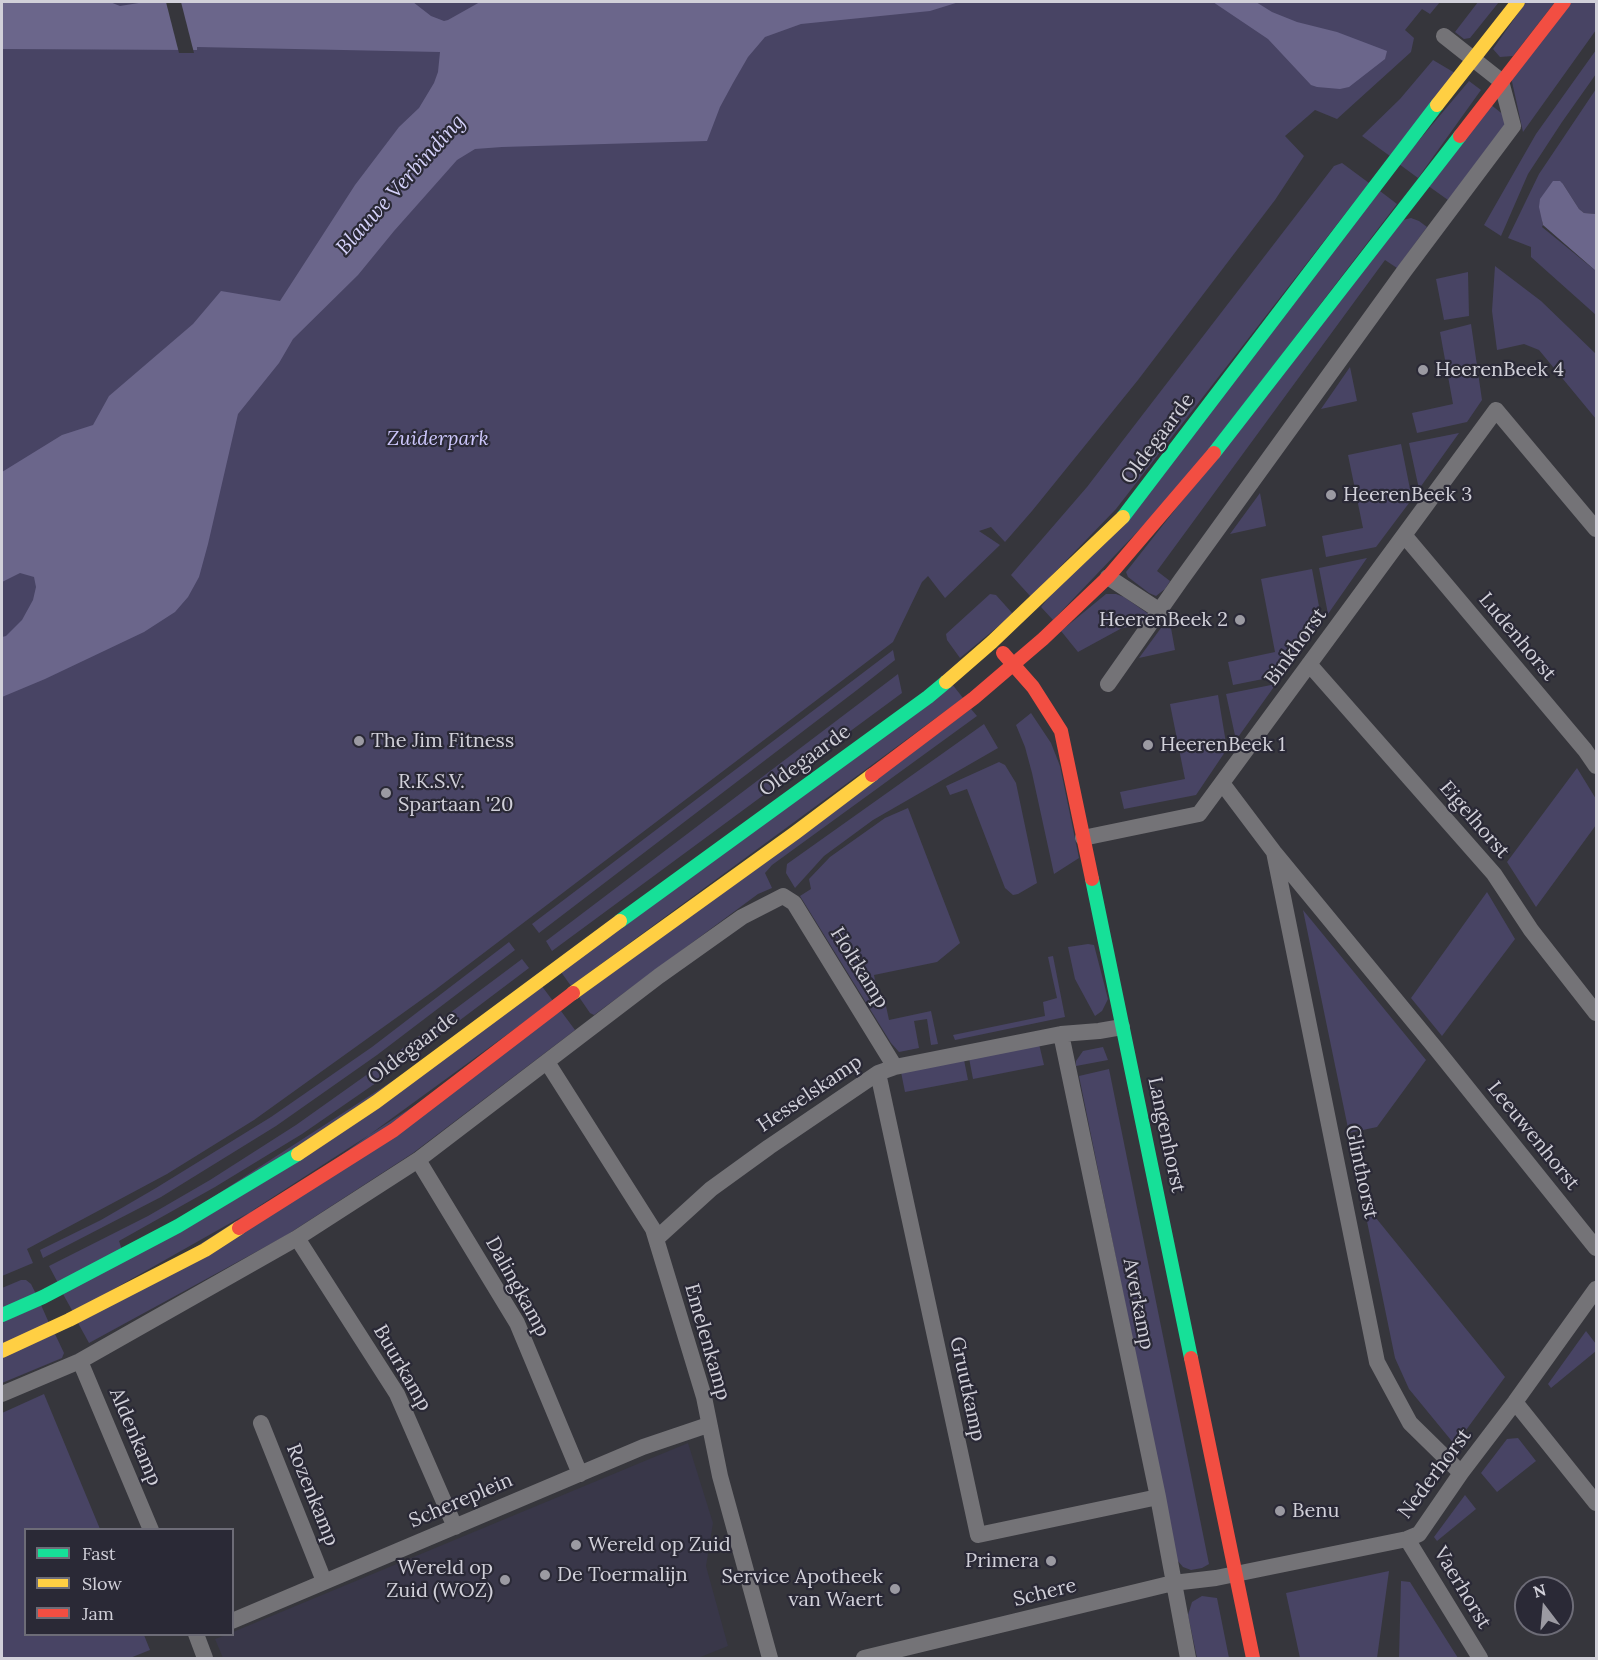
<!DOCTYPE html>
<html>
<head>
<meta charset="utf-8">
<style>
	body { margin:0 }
	#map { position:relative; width:1598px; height:1660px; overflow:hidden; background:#36363c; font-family:Lora,serif }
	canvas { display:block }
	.frame { position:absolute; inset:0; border:3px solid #d1d0d9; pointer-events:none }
	.legend { position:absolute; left:24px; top:1528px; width:210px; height:108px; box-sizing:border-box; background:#2a2936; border:2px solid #6d6c77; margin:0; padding:8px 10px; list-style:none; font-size:18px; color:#d1d0d9 }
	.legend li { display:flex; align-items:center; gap:12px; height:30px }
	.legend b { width:30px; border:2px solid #6d6c77 }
	.north { position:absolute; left:1514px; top:1576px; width:60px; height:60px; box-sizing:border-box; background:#2a2936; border:2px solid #6d6c77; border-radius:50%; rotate:344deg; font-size:16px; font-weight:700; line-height:24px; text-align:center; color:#d1d0d9 }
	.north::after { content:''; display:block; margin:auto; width:21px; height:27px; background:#9b9aa2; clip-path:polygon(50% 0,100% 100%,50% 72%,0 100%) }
</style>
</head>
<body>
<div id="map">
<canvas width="1598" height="1660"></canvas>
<div class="frame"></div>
<ul class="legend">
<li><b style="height:8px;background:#16e098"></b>Fast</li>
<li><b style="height:8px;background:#ffcf43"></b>Slow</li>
<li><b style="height:8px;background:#f24e42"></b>Jam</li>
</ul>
<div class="north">N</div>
</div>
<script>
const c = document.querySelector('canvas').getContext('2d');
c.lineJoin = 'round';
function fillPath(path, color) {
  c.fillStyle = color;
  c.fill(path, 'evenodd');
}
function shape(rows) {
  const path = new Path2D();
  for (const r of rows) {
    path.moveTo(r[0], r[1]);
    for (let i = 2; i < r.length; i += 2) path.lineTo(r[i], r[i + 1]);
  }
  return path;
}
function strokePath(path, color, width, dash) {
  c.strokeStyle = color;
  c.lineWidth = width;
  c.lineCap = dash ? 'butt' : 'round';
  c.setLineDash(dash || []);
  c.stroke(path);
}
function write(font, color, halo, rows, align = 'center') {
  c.font = font + ' Lora,serif';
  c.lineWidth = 4.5;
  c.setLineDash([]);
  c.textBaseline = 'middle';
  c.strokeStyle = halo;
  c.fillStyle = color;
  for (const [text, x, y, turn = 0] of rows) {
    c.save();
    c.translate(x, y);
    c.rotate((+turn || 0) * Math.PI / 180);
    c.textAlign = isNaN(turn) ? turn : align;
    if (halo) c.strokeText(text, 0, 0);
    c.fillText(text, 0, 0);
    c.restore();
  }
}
fillPath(shape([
	[688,1443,713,1523,706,1566,728,1646,698,1658,223,1658,215,1639,226,1635,232,1634,233,1632]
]), '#393749');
fillPath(shape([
	[2,2,1440,2,1430,14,1422,9,1405,30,1414,38,1411,52,1337,119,1315,110,1285,136,1304,156,1275,200,1138,380,1032,511,1005,542,991,527,979,531,1000,545,945,598,928,576,922,582,893,642,435,990,254,1120,167,1174,27,1249,33,1263,2,1276],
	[1478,2,1499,2,1470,38,1464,39,1455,32],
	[1526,2,1555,2,1513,56,1500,57,1493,49],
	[1571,2,1596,2,1596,30,1523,132,1511,77],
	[1596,50,1596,74,1562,122,1528,174,1501,236,1484,225,1536,134],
	[1433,60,1455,73,1390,156,1362,136,1400,99],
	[1469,81,1481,90,1418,178,1399,164],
	[1596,89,1596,214,1584,213,1579,209,1563,184,1542,222,1543,225,1542,227,1596,271,1596,315,1531,257,1531,247,1508,238,1539,174],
	[1490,104,1505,116,1507,122,1448,200,1427,185],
	[1342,163,1369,183,1116,509,1031,597,1011,575,1087,487,1334,166],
	[1380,191,1397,204,1181,486,1053,620,1041,607],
	[1411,218,1419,221,1427,227,1397,268,1385,260,1157,571,1170,581,1165,589,1156,596,1149,593,1128,577,1126,572,1403,220],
	[1495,266,1541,301,1596,354,1596,419,1539,350,1524,344,1497,350,1492,311],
	[1468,272,1469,316,1444,320,1436,279],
	[1471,324,1482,400,1467,422,1417,433,1412,413,1453,404,1440,332],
	[1350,367,1357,401,1321,409],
	[1459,433,1419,489,1409,443],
	[1401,444,1412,499,1376,547,1326,557,1322,536,1363,528,1348,455],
	[1260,493,1266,526,1230,534],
	[1367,558,1328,614,1319,568],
	[1312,569,1322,622,1283,675,1233,685,1228,662,1275,652,1261,579],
	[990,594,996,595,1013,614,960,658,947,640,946,634],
	[1106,594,1116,594,1124,597,1150,615,1140,628,1134,626,1122,628,1078,652,1061,631],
	[1169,617,1175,650,1139,658],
	[893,650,895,660,857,690,539,933,532,924],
	[898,674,902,693,552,951,546,941],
	[952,684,963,698,571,986,561,972],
	[1276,684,1236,740,1226,694],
	[1218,695,1227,749,1196,795,1124,809,1120,792,1185,779,1170,704],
	[971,709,977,716,772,865,765,873,772,888,758,894,594,1015,590,1013,579,997],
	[1031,713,1051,743,1060,766,1079,858,1054,874,1032,773,1025,747,1016,725],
	[984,724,998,748,873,820,824,856,795,888,786,873,787,864],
	[999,762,1005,765,1016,783,1037,883,1018,894,1013,895,1005,888,967,789,950,795,946,786],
	[1577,768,1596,799,1596,825,1536,907,1507,862],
	[908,808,960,943,937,962,874,975,880,1007,886,1006,889,1020,931,1011,938,1044,931,1045,927,1019,914,1021,919,1048,899,1052,891,1043,800,896,811,889,809,879,830,857,885,818],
	[1487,892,1515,939,1442,1036,1411,998],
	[1303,910,1426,1060,1377,1127,1349,1133],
	[509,942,515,950,377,1055,276,1126,161,1197,43,1258,40,1250,101,1220,156,1188,271,1117,372,1047],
	[1088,944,1094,945,1108,999,1102,1011,1095,1016,1075,979,1068,947],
	[1053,956,1065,1017,955,1040,953,1035,1045,1016,1043,1002,1057,998,1048,957],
	[522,959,529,968,386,1076,302,1134,215,1187,119,1241,122,1250,58,1283,49,1266,148,1216,210,1180,296,1125,379,1066],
	[541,985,553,1001,310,1178,73,1312,63,1294],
	[561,1011,575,1030,413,1153,285,1236,89,1343,78,1323],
	[1039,1044,1044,1065,973,1079,969,1058],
	[1103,1047,1108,1060,1076,1066,1076,1061,1083,1051],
	[964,1060,968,1080,905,1092,901,1072],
	[1109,1069,1209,1564,1202,1568,1191,1570,1183,1567,1177,1560,1079,1076],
	[1363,1202,1505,1377,1455,1445,1409,1389,1395,1358],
	[21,1280,26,1280,31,1284,36,1294,2,1309,2,1288],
	[41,1305,49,1323,2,1344,2,1322],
	[1586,1331,1596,1344,1596,1351,1551,1388,1548,1384],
	[55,1334,64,1353,62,1358,2,1383,2,1357],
	[44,1394,100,1529,26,1530,26,1634,144,1635,150,1650,130,1658,2,1658,2,1413],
	[1518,1438,1536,1461,1497,1492,1481,1473,1507,1439],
	[1465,1495,1476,1509,1437,1541,1434,1537],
	[1389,1571,1377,1658,1300,1658,1286,1593],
	[1401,1581,1410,1582,1458,1658,1399,1658],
	[1202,1596,1217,1598,1229,1658,1197,1658,1188,1615,1192,1602]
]), '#484464');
fillPath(shape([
	[2,2,110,2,120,6,145,2,413,2,431,16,444,21,448,20,480,2,959,2,930,11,801,24,765,37,748,57,733,83,720,107,707,141,502,147,475,149,457,160,394,231,358,275,293,339,279,363,238,414,208,544,199,577,188,597,175,612,144,632,45,679,2,697,2,637,6,636,22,620,33,600,36,587,34,577,20,573,2,582,2,472,62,435,93,425,109,396,193,324,221,291,280,301,355,185,399,127,419,108,434,83,438,72,440,52,197,47,197,50,2,49],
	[1213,2,1256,2,1272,12,1297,22,1337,32,1387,51,1385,59,1349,87,1340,89,1317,87,1311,85,1268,39],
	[1553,181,1560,181,1563,184,1579,209,1584,213,1596,214,1596,271,1543,225,1539,207,1540,199]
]), '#6b668b');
fillPath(shape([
	[166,2,181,2,194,53,179,53]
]), '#36363c');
strokePath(shape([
	[1404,535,1585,750,1596,766],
	[1108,577,1160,611],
	[1309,664,1494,874,1531,930,1596,1013],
	[1108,684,1181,580,1405,270,1513,126,1501,81,1444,36],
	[1222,783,1274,852,1437,1050,1596,1248],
	[1083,838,1199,814,1496,410,1596,529],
	[1274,852,1377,1362,1410,1423,1461,1473],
	[1061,1034,1158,1497,1188,1658],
	[547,1062,653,1229,704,1397,720,1476,770,1658],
	[878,1073,978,1535,1158,1497],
	[418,1160,517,1323,580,1474],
	[297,1238,397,1394,455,1527],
	[656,1239,711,1189,769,1147,878,1073,895,1067,1061,1034,1099,1031,1122,1027],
	[80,1361,151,1530],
	[2,1394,80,1361,297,1238,418,1160,659,976,742,917,783,896,794,903,895,1067],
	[1515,1402,1596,1503],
	[261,1423,324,1581],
	[1407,1539,1480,1658],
	[232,1621,643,1447,708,1425],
	[196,1634,205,1658],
	[864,1658,1173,1583,1216,1578,1407,1539,1419,1534,1461,1473,1515,1402,1596,1289]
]), '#747377', 16);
strokePath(shape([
	[1214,453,1460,136],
	[1123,517,1437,105],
	[1092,879,1191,1358],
	[620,921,928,697,946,682],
	[2,1315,43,1297,178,1226,298,1154]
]), '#16e098', 14);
strokePath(shape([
	[1437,105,1518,2],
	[946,682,992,642,1123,517],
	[573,993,795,833,872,775],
	[298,1154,376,1102,620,921],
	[2,1351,69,1320,205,1250,239,1228]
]), '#ffcf43', 14);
strokePath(shape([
	[1460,136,1564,2],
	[1003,653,1033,687,1061,731,1092,879],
	[872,775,974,698,1043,639,1108,577,1214,453],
	[239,1228,394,1130,573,993],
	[1191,1358,1253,1658]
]), '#f24e42', 14);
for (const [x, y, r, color] of [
	[1423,370,6,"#9b9aa2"],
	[1331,495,6,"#9b9aa2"],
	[1240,620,6,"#9b9aa2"],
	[359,741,6,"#9b9aa2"],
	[1148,745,6,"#9b9aa2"],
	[386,793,6,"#9b9aa2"],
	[1280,1511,6,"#9b9aa2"],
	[576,1545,6,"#9b9aa2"],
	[1051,1561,6,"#9b9aa2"],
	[545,1575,6,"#9b9aa2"],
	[505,1580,6,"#9b9aa2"],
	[895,1589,6,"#9b9aa2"]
]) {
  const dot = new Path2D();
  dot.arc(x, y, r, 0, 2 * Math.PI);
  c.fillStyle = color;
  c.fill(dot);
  strokePath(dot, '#2a2936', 2);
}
write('20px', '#d1d0d9', '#2a2936', [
	["HeerenBeek 4",1435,370],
	["HeerenBeek 3",1343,495],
	["HeerenBeek 2",1228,620,"right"],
	["The Jim Fitness",371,741],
	["HeerenBeek 1",1160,745],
	["R.K.S.V.",398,782],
	["Spartaan '20",398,805],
	["Benu",1292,1511],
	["Wereld op Zuid",588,1545],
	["Primera",1039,1561,"right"],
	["Wereld op",493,1568,"right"],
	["Zuid (WOZ)",493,1591,"right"],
	["De Toermalijn",557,1575],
	["Service Apotheek",883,1577,"right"],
	["van Waert",883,1600,"right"]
], 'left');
write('italic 20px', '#cdc7fc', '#2a2936', [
	["Zuiderpark",438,439]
]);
write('20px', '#d1d0d9', '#2a2936', [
	["Oldegaarde",1158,439,-53],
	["Ludenhorst",1517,637,50],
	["Binkhorst",1296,647,-54],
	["Oldegaarde",805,761,-36],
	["Eigelhorst",1474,820,49],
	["Holtkamp",859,968,58],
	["Oldegaarde",413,1048,-37],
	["Hesselskamp",810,1094,-34],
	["Langenhorst",1166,1135,78],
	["Leeuwenhorst",1533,1136,51],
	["Glinthorst",1361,1172,78],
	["Dalingkamp",517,1287,61],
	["Averkamp",1138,1304,79],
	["Emelenkamp",707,1342,74],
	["Buurkamp",402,1368,60],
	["Gruutkamp",967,1389,78],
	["Aldenkamp",135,1437,67],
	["Nederhorst",1435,1474,-53],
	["Rozenkamp",312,1495,68],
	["Schereplein",461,1501,-23],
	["Vaerhorst",1462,1588,59],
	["Schere",1045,1593,-14]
]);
write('italic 21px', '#d5d2fa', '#2a2936', [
	["Blauwe Verbinding",401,185,-48]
]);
</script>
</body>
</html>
